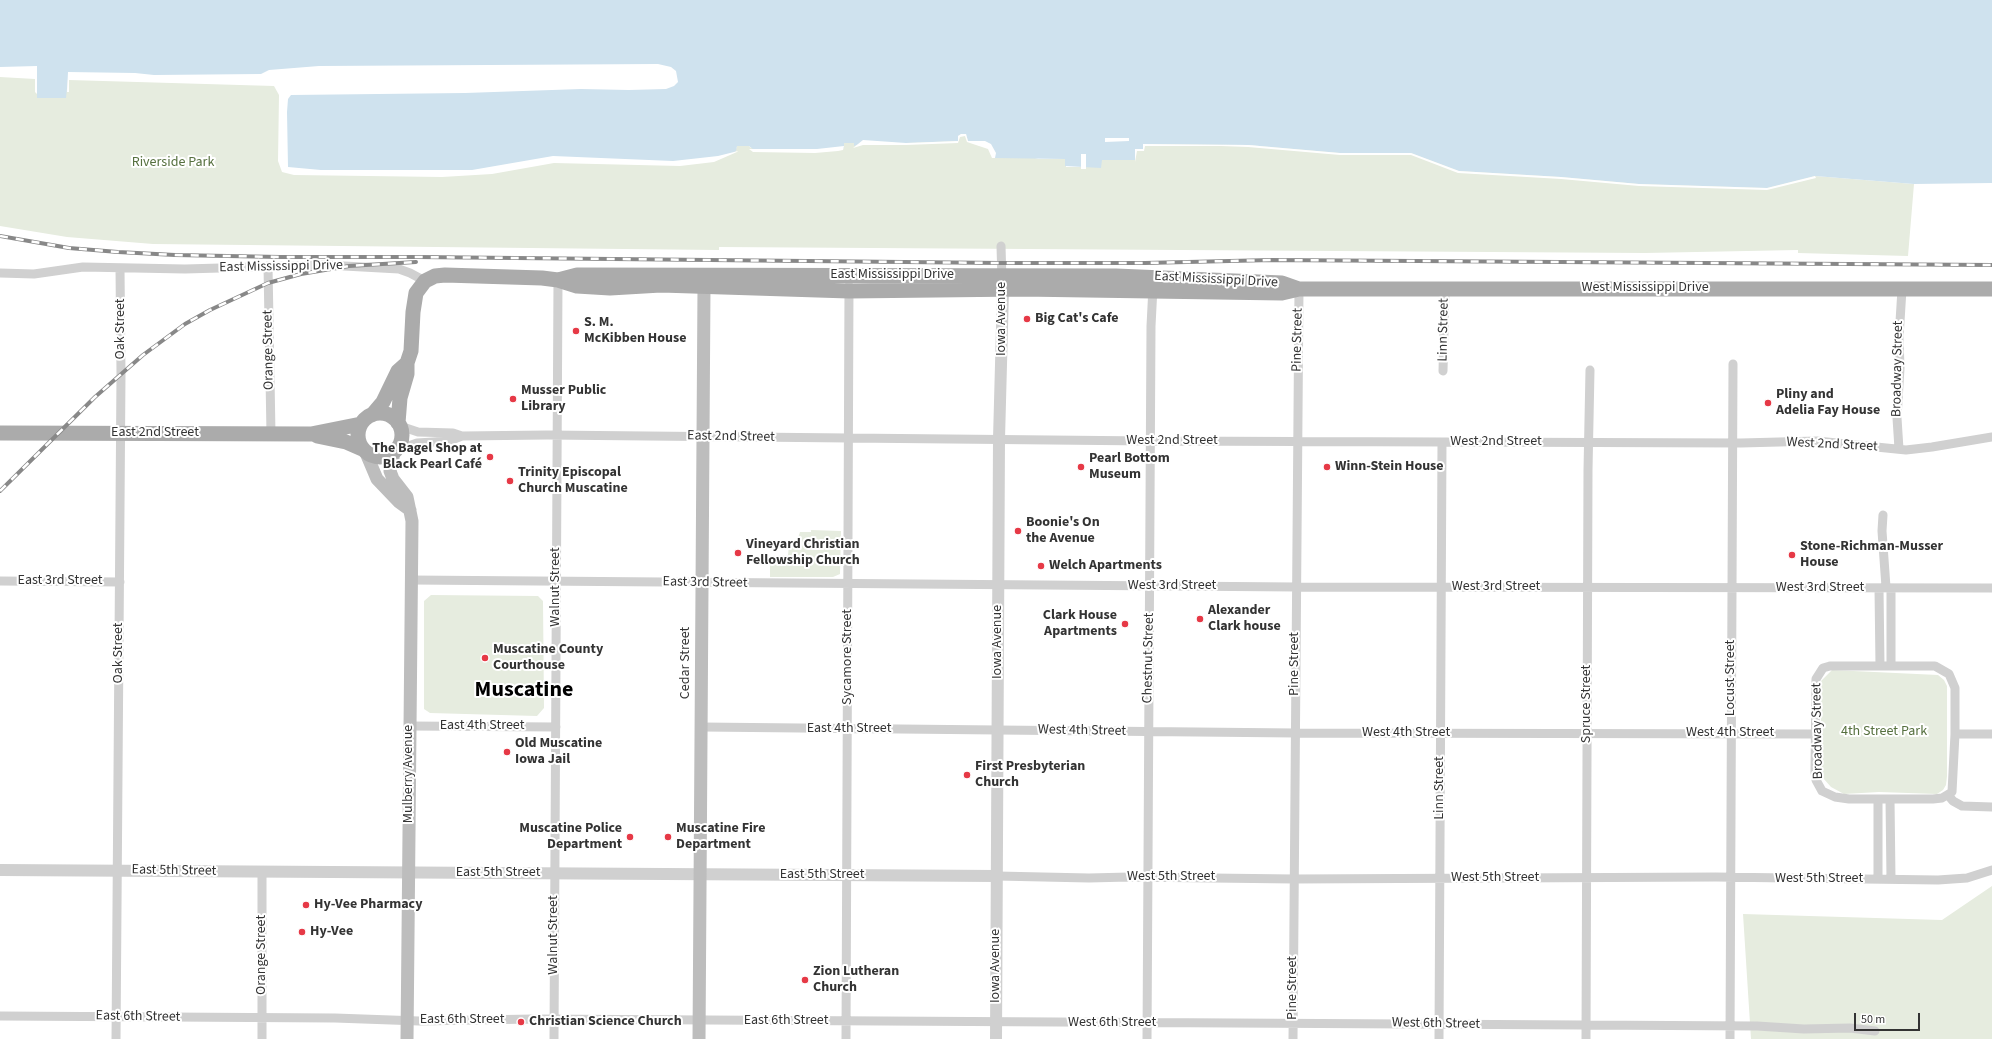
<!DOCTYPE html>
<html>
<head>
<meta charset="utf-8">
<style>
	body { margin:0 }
	#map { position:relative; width:1992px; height:1039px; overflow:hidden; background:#fff; font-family:"Source Sans 3",sans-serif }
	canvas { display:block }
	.scale { position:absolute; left:1854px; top:1013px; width:66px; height:18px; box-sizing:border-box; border:2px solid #333; border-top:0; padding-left:5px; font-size:12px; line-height:14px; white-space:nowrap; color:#333; -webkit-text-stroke:3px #fff; paint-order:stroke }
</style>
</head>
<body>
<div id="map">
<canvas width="1992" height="1039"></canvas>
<div class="scale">50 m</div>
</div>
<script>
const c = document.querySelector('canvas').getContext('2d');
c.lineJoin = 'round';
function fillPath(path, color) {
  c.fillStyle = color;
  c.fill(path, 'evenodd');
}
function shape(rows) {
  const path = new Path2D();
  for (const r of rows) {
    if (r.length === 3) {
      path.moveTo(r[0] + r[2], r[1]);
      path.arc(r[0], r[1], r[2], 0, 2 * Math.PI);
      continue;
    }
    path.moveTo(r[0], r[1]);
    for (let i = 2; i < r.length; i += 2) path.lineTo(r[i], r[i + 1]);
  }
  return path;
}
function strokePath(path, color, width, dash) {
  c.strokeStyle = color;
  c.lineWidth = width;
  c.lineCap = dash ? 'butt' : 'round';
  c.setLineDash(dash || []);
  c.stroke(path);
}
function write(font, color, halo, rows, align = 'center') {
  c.font = font + ' "Source Sans 3",sans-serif';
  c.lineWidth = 4;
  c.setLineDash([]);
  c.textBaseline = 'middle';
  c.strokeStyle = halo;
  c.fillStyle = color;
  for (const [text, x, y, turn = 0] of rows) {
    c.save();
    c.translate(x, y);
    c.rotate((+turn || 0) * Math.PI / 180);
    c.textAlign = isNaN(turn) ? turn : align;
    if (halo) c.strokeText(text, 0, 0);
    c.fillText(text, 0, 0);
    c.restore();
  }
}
fillPath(shape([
	[0,75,276,84,554,161,736,149,737,146,749,146,751,148,809,141,858,97,1038,159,1066,159,1066,167,1086,167,1087,151,1143,144,1221,144,1411,153,1815,176,1914,184,1908,256,1798,253,1798,250,1645,253,719,247,719,250,153,244,67,237,0,226],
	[811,530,841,531,840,574,833,577,770,577,770,556,788,555,789,545,797,541,800,532,811,532],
	[431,595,538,596,543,601,544,708,537,716,430,713,424,709,424,601],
	[1832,670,1938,675,1944,680,1947,686,1947,776,1946,785,1943,790,1937,794,1879,792,1844,794,1831,787,1823,778,1821,768,1821,681],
	[1992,886,1992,1039,1751,1039,1743,914,1942,920]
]), '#e6ecdf');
fillPath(shape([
	[0,0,1992,0,1992,183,1914,184,1815,176,1767,188,1639,184,1561,177,1459,171,1411,153,1340,153,1248,145,1144,144,1143,149,1135,149,1135,160,1102,160,1101,168,1065,166,1065,159,994,158,989,147,968,141,966,134,961,134,958,136,958,141,906,143,862,143,854,146,854,143,844,143,844,148,815,151,754,150,749,146,737,146,736,151,731,154,680,164,554,161,492,172,284,171,281,95,275,84,68,78,66,98,37,98,37,77,0,75]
]), '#cfe2ee');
fillPath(shape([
	[658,64,671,67,676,71,678,82,674,86,666,89,629,90,581,89,465,93,291,95,288,99,287,112,288,167,321,170,472,170,553,156,673,161,718,156,738,151,737,152,714,162,680,166,554,163,492,174,442,177,294,175,282,172,278,161,279,95,274,86,69,80,69,92,67,92,68,72,135,73,154,75,261,74,269,70,319,66],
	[37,66,37,94,35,92,35,79,0,77,0,67],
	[961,134,966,134,968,141,985,141,991,144,996,153,995,158,992,158,988,149,967,142,965,136,960,137,958,143,906,145,863,145,853,148,863,140,906,143,958,141,958,136],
	[1105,138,1129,138,1129,141,1105,142],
	[1143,144,1248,145,1340,153,1411,153,1459,171,1561,177,1639,184,1767,188,1815,176,1816,178,1767,190,1639,186,1561,179,1458,173,1411,155,1340,155,1248,147,1221,146,1145,146,1144,151,1137,151,1135,162,1135,149,1143,149],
	[844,146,843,150,838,151,815,153,753,152,749,149,817,149],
	[1081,154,1086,154,1086,169,1081,169]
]), '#fff');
strokePath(shape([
	[1001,246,1002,281],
	[268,266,271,434],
	[0,273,34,274,83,267,185,269,326,265,399,269,410,273,425,281],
	[1443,371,1445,289],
	[400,426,418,432,453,433,462,436],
	[1899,449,1897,418,1900,368,1899,338,1902,289],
	[397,450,417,443,449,441,462,436,547,435,1151,441,1741,443,1817,441,1906,450,1932,447,1992,437],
	[1883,515,1882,531,1886,587],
	[411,580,1296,587,1992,588],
	[0,581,120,582],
	[1879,588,1880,666],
	[1891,588,1891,666],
	[1830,666,1935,666,1949,674,1955,688,1955,734,1952,792,1942,798,1933,799,1849,799,1835,797,1822,791,1816,780,1815,772,1816,679,1823,668,1830,666],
	[409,726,556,727],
	[702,727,1295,733,1815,734],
	[1955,734,1992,734],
	[1948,795,1953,801,1962,806,1992,807],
	[1890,799,1891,879],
	[262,872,262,1039],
	[997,876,1089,878,1129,877,1294,879,1716,877,1938,880,1967,878,1992,870],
	[1878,879,1878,799],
	[0,1016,335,1018,419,1021,533,1019,1757,1026,1804,1029,1850,1028,1875,1031],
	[116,1039,121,374,120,268],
	[554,1039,558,280],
	[846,1039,849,286],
	[1147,1039,1151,326,1153,287],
	[1293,1039,1299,289],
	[1439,1039,1442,442],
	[1586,1039,1588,470,1590,370],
	[1730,1039,1733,364]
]), '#d0d0d0', 9);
strokePath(shape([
	[0,870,997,876],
	[996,1039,999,439,1003,290]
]), '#d0d0d0', 12);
strokePath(shape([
	[366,453,377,479,399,502,410,510],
	[394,453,390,471,393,479,407,497,412,521,407,1039],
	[699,1039,704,287]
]), '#bdbdbd', 13);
strokePath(shape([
	[558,280,577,275,1116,276,1282,283,1299,289],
	[380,435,22],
	[372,415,383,402,398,371,407,363],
	[398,423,400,398,407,374,407,363,411,351,413,312,416,293,425,281,435,276,445,275,542,278,558,280,577,286,610,288,661,285,849,291,1022,289,1282,293,1299,289,1992,289],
	[0,433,311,434,361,424],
	[317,436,346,442,362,449]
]), '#ababab', 15);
const rail = shape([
	[0,236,69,248,118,252,175,255,280,257,418,257,1001,263,1145,263,1272,260,1992,265],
	[0,491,95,397,143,355,185,324,210,310,268,283,301,274,349,266,416,262]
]);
strokePath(rail, '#888', 4);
strokePath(rail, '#fff', 2.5, [8]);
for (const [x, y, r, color] of [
	[1027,319,4,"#e63946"],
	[576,331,4,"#e63946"],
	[513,399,4,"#e63946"],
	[1768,403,4,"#e63946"],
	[490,457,4,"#e63946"],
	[1081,467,4,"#e63946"],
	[1327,467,4,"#e63946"],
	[510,481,4,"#e63946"],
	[1018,531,4,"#e63946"],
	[738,553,4,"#e63946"],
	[1792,555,4,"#e63946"],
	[1041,566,4,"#e63946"],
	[1200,619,4,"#e63946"],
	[1125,624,4,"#e63946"],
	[485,658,4,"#e63946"],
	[507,752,4,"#e63946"],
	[967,775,4,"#e63946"],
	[630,837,4,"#e63946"],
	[668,837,4,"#e63946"],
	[306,905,4,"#e63946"],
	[302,932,4,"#e63946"],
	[805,980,4,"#e63946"],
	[521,1022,4,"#e63946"]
]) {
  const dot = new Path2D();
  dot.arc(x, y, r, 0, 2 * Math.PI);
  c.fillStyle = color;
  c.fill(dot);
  strokePath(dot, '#fff', 1.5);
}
write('14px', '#56703f', '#fff', [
	["Riverside Park",173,163],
	["4th Street Park",1884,732]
]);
write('14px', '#333', '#fff', [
	["East Mississippi Drive",281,267,-1],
	["East Mississippi Drive",892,275],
	["East Mississippi Drive",1216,280,3],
	["West Mississippi Drive",1645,288],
	["Iowa Avenue",1002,319,-90],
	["Oak Street",121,329,-90],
	["Linn Street",1444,330,-89],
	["Pine Street",1298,340,-89],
	["Orange Street",269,350,-91],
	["Broadway Street",1898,369,-89],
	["East 2nd Street",155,433],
	["East 2nd Street",731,437,1],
	["West 2nd Street",1172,441],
	["West 2nd Street",1496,442],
	["West 2nd Street",1832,445,3],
	["East 3rd Street",60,581],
	["East 3rd Street",705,583,1],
	["West 3rd Street",1172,586],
	["Walnut Street",556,587,-90],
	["West 3rd Street",1496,587],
	["West 3rd Street",1820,588],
	["Iowa Avenue",998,642,-90],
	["Oak Street",119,653,-90],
	["Sycamore Street",848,657,-90],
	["Chestnut Street",1149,658,-89],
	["Cedar Street",686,663,-90],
	["Pine Street",1295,664,-90],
	["Locust Street",1731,678,-90],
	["Spruce Street",1587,704,-90],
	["East 4th Street",482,726],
	["East 4th Street",849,729],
	["West 4th Street",1082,731,1],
	["Broadway Street",1818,731,-91],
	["West 4th Street",1406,733],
	["West 4th Street",1730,733],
	["Mulberry Avenue",409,774,-90],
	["Linn Street",1440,788,-90],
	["East 5th Street",174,871,1],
	["East 5th Street",498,873],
	["East 5th Street",822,875],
	["West 5th Street",1171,877],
	["West 5th Street",1495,878],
	["West 5th Street",1819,879],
	["Walnut Street",554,935,-90],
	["Orange Street",262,955,-90],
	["Iowa Avenue",996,966,-90],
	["Pine Street",1293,988,-90],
	["East 6th Street",138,1017,1],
	["East 6th Street",462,1020],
	["East 6th Street",786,1021],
	["West 6th Street",1112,1023],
	["West 6th Street",1436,1024,1]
]);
write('bold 14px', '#333', '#fff', [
	["Big Cat's Cafe",1035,319],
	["S. M.",584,323],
	["McKibben House",584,339],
	["Musser Public",521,391],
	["Library",521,407],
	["Pliny and",1776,395],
	["Adelia Fay House",1776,411],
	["The Bagel Shop at",482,449,"right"],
	["Black Pearl Café",482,465,"right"],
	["Pearl Bottom",1089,459],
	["Museum",1089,475],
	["Winn-Stein House",1335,467],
	["Trinity Episcopal",518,473],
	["Church Muscatine",518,489],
	["Boonie's On",1026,523],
	["the Avenue",1026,539],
	["Vineyard Christian",746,545],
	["Fellowship Church",746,561],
	["Stone-Richman-Musser",1800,547],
	["House",1800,563],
	["Welch Apartments",1049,566],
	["Alexander",1208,611],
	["Clark house",1208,627],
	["Clark House",1117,616,"right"],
	["Apartments",1117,632,"right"],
	["Muscatine County",493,650],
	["Courthouse",493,666],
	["Old Muscatine",515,744],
	["Iowa Jail",515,760],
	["First Presbyterian",975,767],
	["Church",975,783],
	["Muscatine Police",622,829,"right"],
	["Department",622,845,"right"],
	["Muscatine Fire",676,829],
	["Department",676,845],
	["Hy-Vee Pharmacy",314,905],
	["Hy-Vee",310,932],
	["Zion Lutheran",813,972],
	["Church",813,988],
	["Christian Science Church",529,1022]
], 'left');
write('bold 22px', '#000', '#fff', [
	["Muscatine",524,691]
]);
</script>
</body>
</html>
